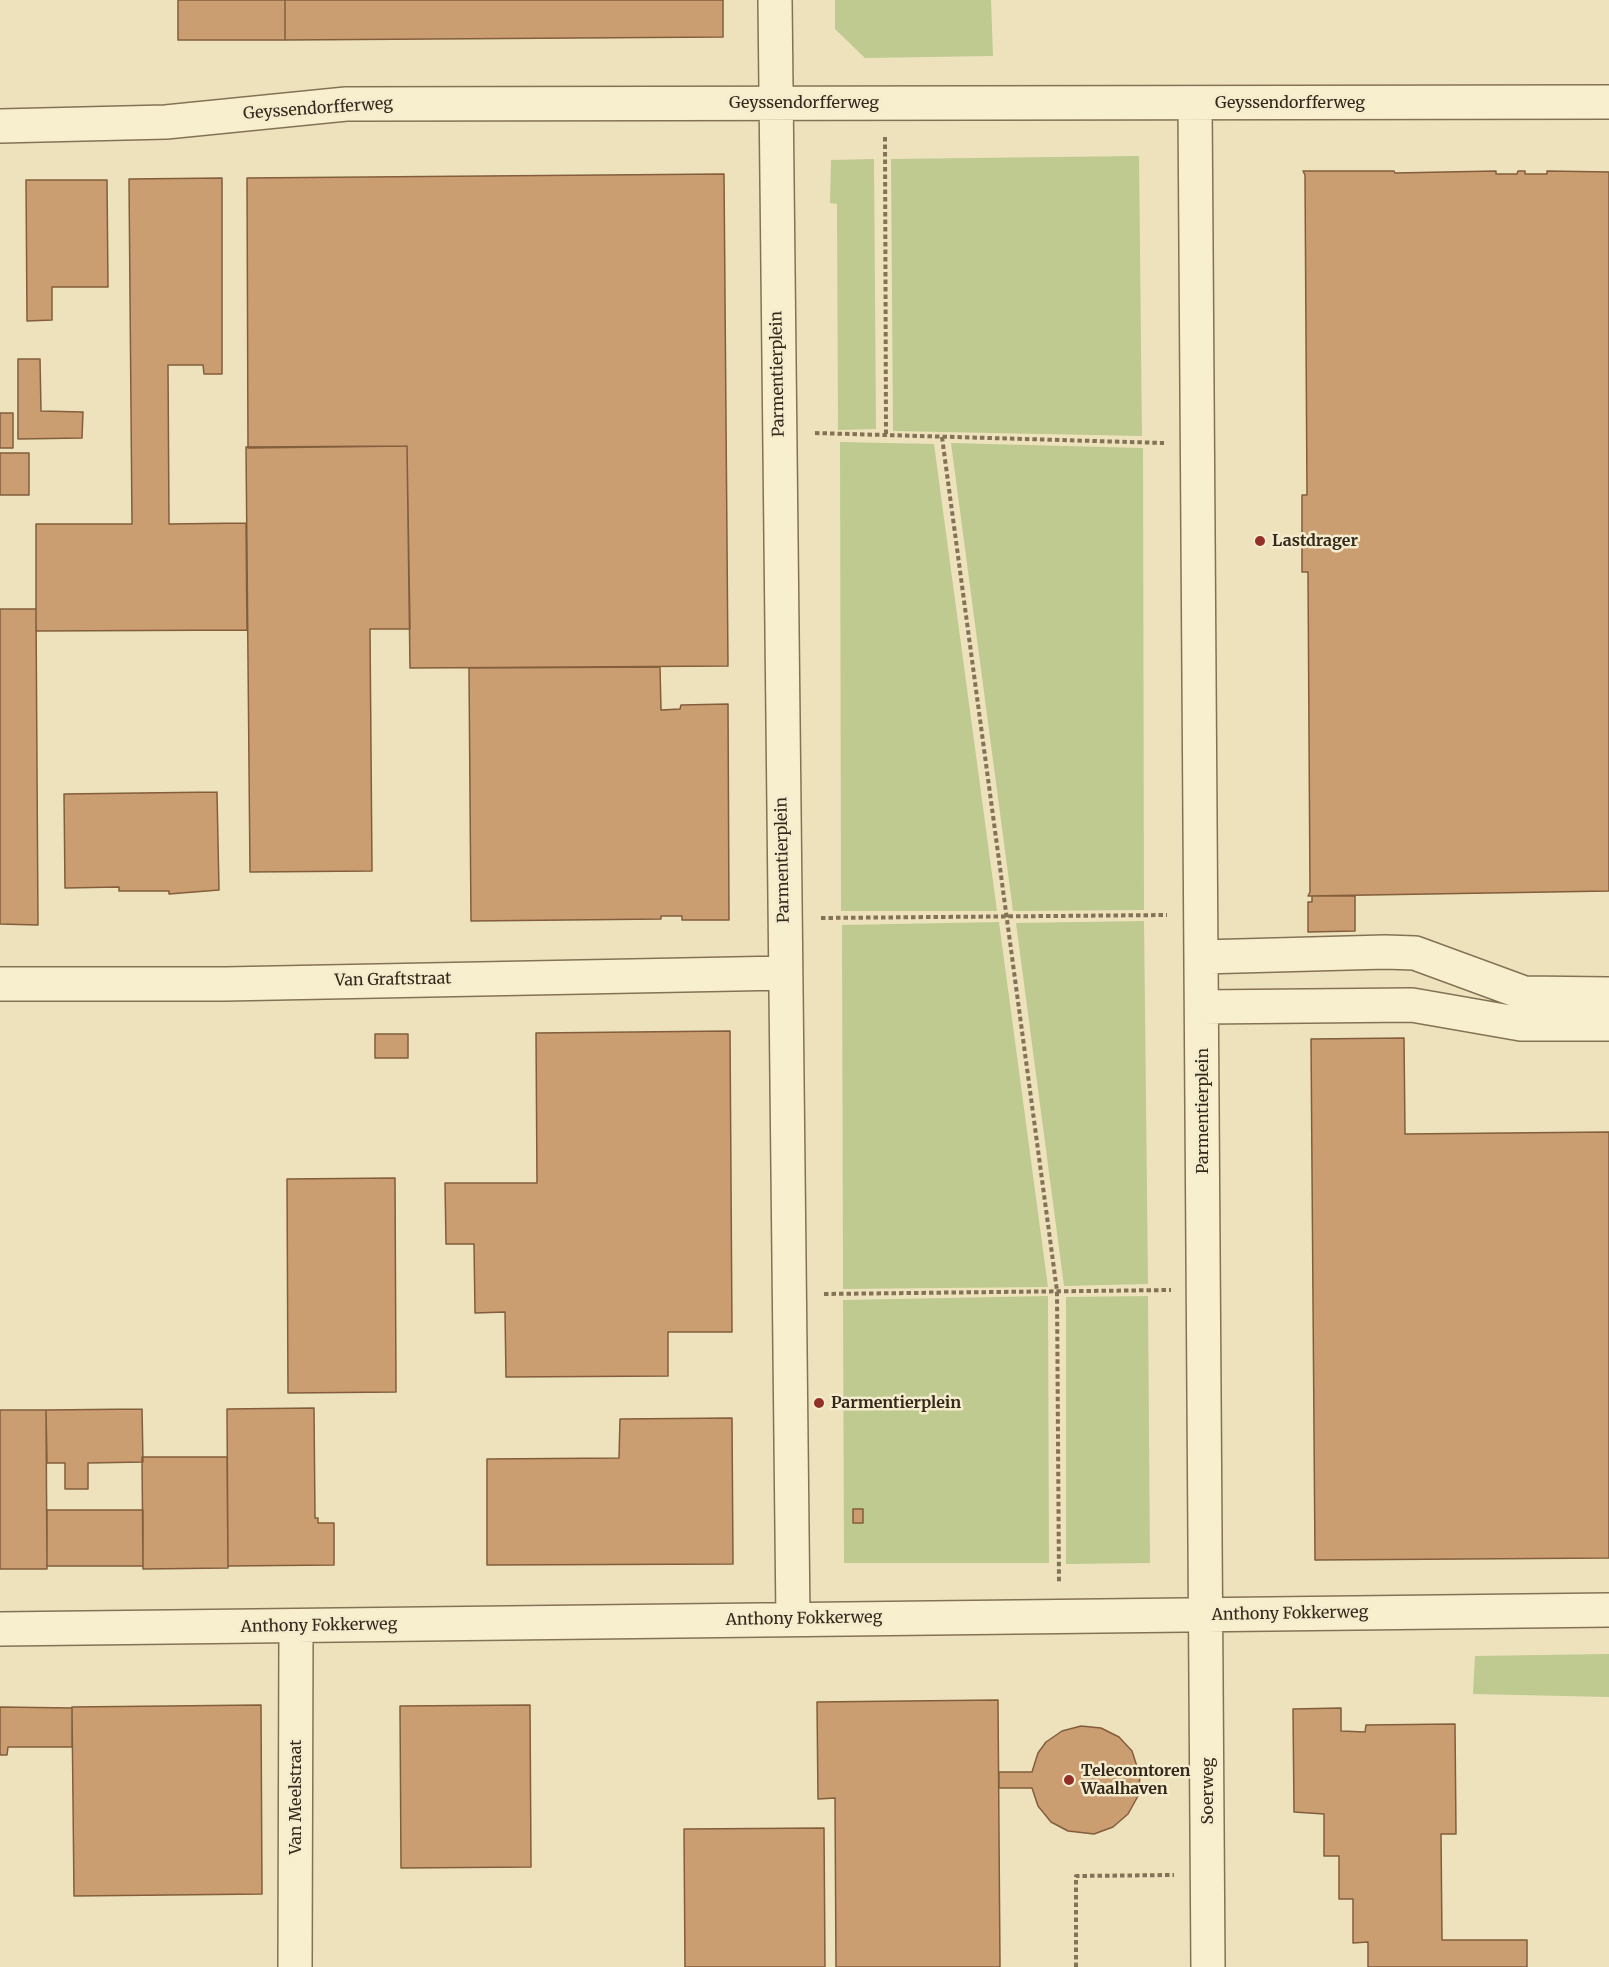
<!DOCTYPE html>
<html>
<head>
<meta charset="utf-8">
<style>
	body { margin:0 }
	canvas { display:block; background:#ede2bc }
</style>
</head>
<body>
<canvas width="1609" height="1967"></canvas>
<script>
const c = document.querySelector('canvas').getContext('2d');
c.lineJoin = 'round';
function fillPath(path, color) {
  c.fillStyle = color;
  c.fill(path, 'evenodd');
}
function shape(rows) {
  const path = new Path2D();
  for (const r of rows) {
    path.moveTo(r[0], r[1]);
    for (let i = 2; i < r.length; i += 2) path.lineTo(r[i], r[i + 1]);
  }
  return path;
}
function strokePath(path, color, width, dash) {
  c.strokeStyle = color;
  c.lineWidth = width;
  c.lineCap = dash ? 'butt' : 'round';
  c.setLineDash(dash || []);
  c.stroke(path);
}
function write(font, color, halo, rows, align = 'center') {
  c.font = font + ' Merriweather,serif';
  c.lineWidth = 5;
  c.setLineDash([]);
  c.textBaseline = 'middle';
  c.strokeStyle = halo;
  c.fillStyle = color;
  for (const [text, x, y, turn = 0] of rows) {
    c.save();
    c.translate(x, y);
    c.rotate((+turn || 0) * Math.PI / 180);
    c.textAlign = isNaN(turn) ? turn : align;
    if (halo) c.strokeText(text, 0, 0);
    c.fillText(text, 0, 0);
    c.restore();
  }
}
fillPath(shape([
	[835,0,991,0,993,56,865,58,835,29],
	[1139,156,1142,436,893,431,891,159],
	[874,159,876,429,838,430,837,204,830,203,831,160],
	[840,442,934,444,997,911,841,911],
	[951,443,1143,448,1144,910,1013,911],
	[1144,921,1148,1284,1064,1286,1016,923],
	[999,922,1048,1287,843,1289,842,925],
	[1048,1296,1049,1563,844,1563,843,1300],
	[1148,1296,1150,1563,1066,1564,1066,1297],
	[1609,1654,1609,1697,1473,1694,1475,1656]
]), '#bfca91');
const building = shape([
	[178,0,285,0,285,40,178,40,178,0],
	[285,0,723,0,723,37,285,40,285,0],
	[1303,171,1394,171,1395,173,1496,171,1496,174,1517,174,1518,171,1525,171,1525,174,1547,174,1547,171,1609,172,1609,891,1308,896,1310,892,1308,572,1302,572,1302,495,1307,495,1305,175,1303,171],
	[724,174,728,666,410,668,407,446,248,448,247,178,724,174],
	[222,178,222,374,204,374,203,365,168,365,169,524,246,523,247,630,36,631,36,524,132,524,129,179,222,178],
	[26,180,107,180,108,287,52,287,52,320,27,321,26,180],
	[18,359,40,359,41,411,83,412,82,438,18,439,18,359],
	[0,413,13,413,13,448,0,448,0,413],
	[407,446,410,629,370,629,372,871,250,872,246,447,407,446],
	[0,453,29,453,29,495,0,495,0,453],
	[0,609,36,609,38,925,0,924,0,609],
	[660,667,661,710,680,709,681,705,728,704,729,920,682,920,682,916,661,916,661,919,471,921,469,668,660,667],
	[217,792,219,890,169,894,169,891,119,891,119,887,65,888,64,794,217,792],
	[1312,896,1355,896,1355,931,1308,932,1308,902,1312,902,1312,896],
	[730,1031,732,1332,668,1332,668,1376,506,1377,505,1312,475,1313,474,1244,446,1244,445,1183,537,1183,536,1033,730,1031],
	[375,1034,408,1034,408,1058,375,1058,375,1034],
	[1404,1038,1405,1134,1609,1132,1609,1558,1315,1560,1311,1039,1404,1038],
	[395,1178,396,1392,288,1393,287,1179,395,1178],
	[314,1408,315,1518,318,1518,318,1523,334,1523,334,1565,228,1566,227,1409,314,1408],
	[142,1409,143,1462,88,1463,88,1489,65,1489,65,1463,47,1463,46,1410,142,1409],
	[0,1410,46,1410,47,1569,0,1569,0,1410],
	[732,1418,733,1564,487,1565,487,1459,619,1458,620,1419,732,1418],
	[142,1457,227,1457,228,1568,143,1569,142,1457],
	[853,1509,863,1509,863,1523,853,1523,853,1509],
	[47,1510,143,1510,143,1566,47,1566,47,1510],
	[998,1700,1000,1967,836,1967,835,1798,818,1799,817,1702,998,1700],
	[261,1705,262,1894,74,1896,72,1707,261,1705],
	[530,1705,531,1867,401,1868,400,1706,530,1705],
	[0,1707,72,1708,72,1747,8,1747,7,1755,0,1755,0,1707],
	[1341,1708,1341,1731,1365,1732,1366,1725,1455,1724,1456,1834,1441,1834,1442,1940,1527,1940,1527,1967,1368,1967,1368,1942,1353,1943,1353,1899,1339,1899,1339,1856,1324,1856,1324,1814,1294,1812,1293,1709,1341,1708],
	[1081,1726,1101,1728,1119,1737,1132,1751,1140,1776,1138,1796,1128,1814,1113,1827,1094,1834,1068,1831,1051,1822,1038,1806,1032,1788,999,1788,999,1772,1032,1772,1038,1753,1046,1742,1062,1731,1081,1726],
	[824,1828,825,1967,685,1967,684,1829,824,1828]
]);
fillPath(building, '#cb9e72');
strokePath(building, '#825e3c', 1.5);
const minor = shape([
	[775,0,793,1619],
	[1195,103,1208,1967],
	[0,126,166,122,346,104,1609,102],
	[1202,957,1385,952,1415,953,1524,993,1609,994],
	[0,984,225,984,785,973],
	[1202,1007,1412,1005,1521,1024,1609,1024],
	[0,1629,1609,1610],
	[295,1967,296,1627]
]);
strokePath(minor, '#847256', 36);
strokePath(shape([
	[885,137,886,435],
	[815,433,1164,443],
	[942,437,1057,1291,1059,1583],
	[821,918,1167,915],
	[824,1294,1171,1290],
	[1076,1967,1076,1876,1174,1875]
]), '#847256', 4, [4.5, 3]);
strokePath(minor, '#f8efcf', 33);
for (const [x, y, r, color] of [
	[1260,541,6,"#922f27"],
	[819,1403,6,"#922f27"],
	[1069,1780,6,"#922f27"]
]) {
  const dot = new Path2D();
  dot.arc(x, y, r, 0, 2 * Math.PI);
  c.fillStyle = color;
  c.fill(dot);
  strokePath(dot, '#f4eccc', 2);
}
write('16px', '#33281b', '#f4eccc', [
	["Geyssendorfferweg",804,103],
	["Geyssendorfferweg",1290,103],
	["Geyssendorfferweg",318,109,-4],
	["Parmentierplein",778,374,-91],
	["Parmentierplein",783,860,-91],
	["Van Graftstraat",393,980,-1],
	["Parmentierplein",1203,1111,-90],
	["Anthony Fokkerweg",1290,1614,-1],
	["Anthony Fokkerweg",804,1619,-1],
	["Anthony Fokkerweg",319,1626,-1],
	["Soerweg",1208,1791,-90],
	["Van Meelstraat",296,1797,-90]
]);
write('bold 16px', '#33281b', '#f4eccc', [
	["Lastdrager",1272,541],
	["Parmentierplein",831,1403],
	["Telecomtoren",1081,1771],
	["Waalhaven",1081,1789]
], 'left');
</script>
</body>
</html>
